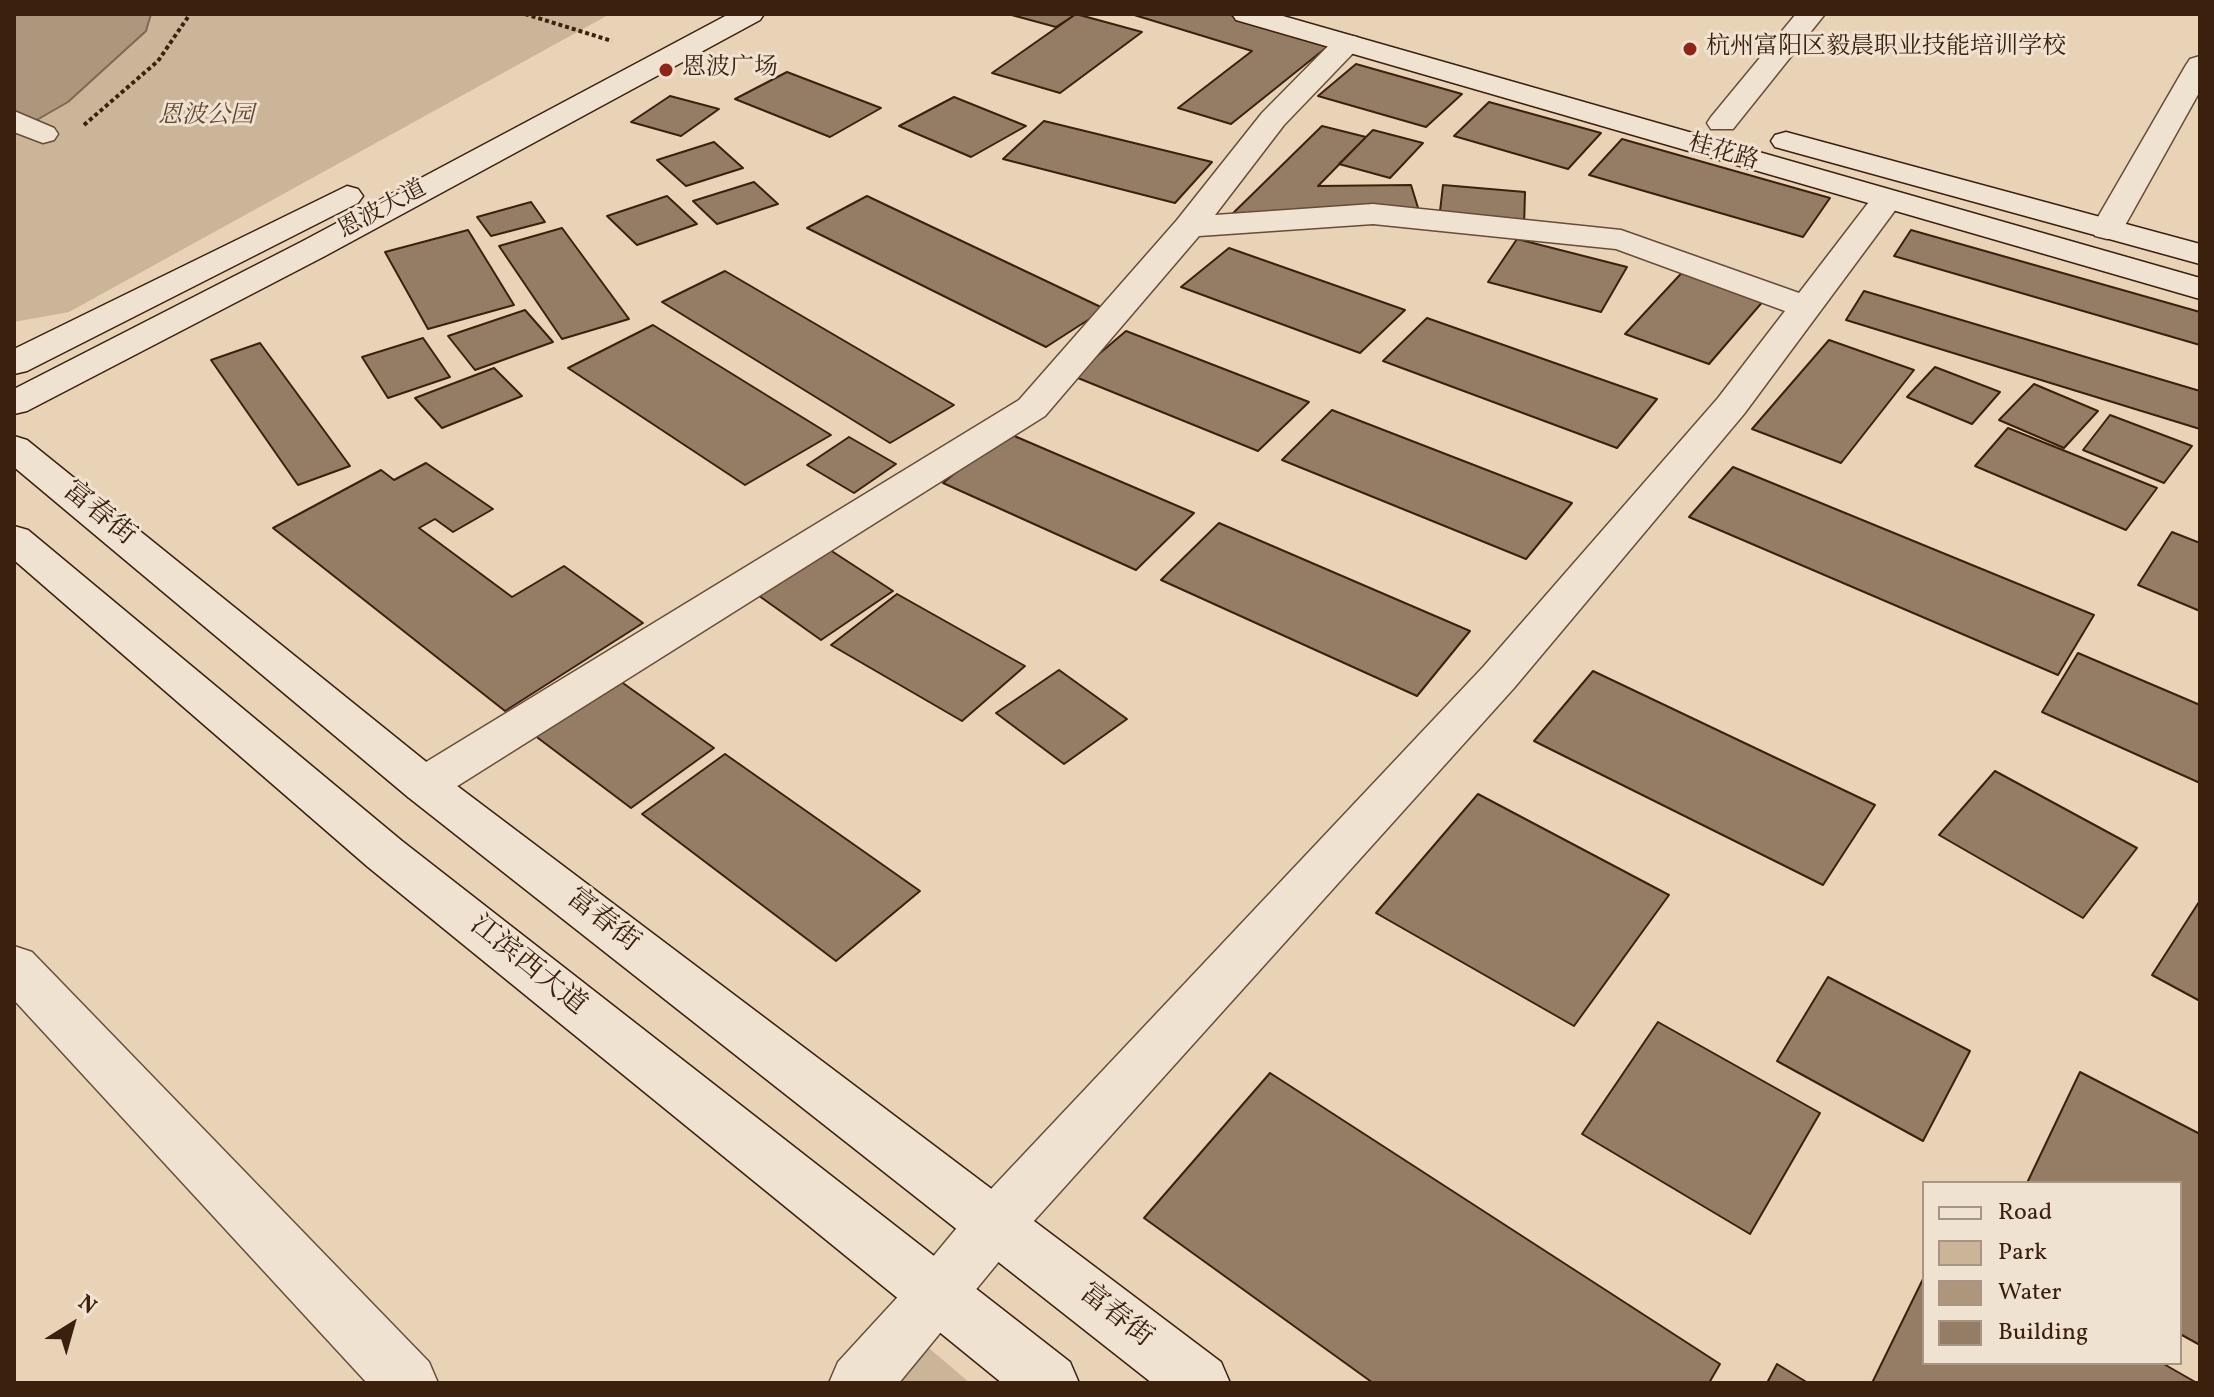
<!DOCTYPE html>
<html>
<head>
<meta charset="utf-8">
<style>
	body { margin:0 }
	#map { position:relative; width:2214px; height:1397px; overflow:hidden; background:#e8d3b6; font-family:Vollkorn,serif }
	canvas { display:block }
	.frame { position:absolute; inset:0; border:16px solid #3c200e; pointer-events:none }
	.legend { position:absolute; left:1922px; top:1181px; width:260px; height:184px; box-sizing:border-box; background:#f0e2d0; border:2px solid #a89482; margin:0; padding:10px 14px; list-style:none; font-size:24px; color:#3c200e }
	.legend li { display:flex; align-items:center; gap:16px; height:40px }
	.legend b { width:40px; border:2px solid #a89482 }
	.north { position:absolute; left:32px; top:1285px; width:80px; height:80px; -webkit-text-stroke:6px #f0e2d0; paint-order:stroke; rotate:37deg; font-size:22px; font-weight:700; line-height:32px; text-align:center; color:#3c200e }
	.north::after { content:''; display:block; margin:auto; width:28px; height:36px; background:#3c200e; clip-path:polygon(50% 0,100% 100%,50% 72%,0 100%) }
</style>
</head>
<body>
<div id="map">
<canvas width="2214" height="1397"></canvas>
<div class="frame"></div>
<ul class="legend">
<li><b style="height:10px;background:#f0e2d0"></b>Road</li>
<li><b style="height:22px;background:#cbb599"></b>Park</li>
<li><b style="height:22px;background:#ae967d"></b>Water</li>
<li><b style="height:22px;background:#957d65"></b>Building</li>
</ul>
<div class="north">N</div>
</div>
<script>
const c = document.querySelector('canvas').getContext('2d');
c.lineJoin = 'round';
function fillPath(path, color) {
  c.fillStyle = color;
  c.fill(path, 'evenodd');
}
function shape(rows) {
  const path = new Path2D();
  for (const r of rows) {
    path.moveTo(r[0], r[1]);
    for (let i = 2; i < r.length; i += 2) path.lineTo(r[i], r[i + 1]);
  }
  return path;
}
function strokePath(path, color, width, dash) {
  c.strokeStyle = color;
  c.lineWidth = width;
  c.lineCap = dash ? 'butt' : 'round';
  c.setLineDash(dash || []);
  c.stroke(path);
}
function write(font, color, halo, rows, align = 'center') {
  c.font = font + ' Vollkorn,"Noto Serif SC",serif';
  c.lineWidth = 6;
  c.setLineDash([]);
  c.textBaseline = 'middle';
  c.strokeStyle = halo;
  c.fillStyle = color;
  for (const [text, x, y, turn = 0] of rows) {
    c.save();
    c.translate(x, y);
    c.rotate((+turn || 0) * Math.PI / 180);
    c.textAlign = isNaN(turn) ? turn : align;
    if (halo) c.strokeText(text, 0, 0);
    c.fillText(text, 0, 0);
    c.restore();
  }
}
fillPath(shape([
	[151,14,610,14,69,312,14,322,14,133,68,102,146,31],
	[910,1332,970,1383,868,1383]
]), '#cbb599');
const water = shape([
	[14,14,151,14,146,31,68,102,14,133,14,14]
]);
fillPath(water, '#ae967d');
strokePath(water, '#806751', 2);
const building = shape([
	[1008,14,1076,14,1056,27,1008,14],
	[1076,14,1142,32,1060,93,992,73,1076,14],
	[1131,14,1227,14,1332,43,1231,124,1178,108,1252,51,1131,14],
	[1356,64,1462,94,1426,127,1318,96,1356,64],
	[787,72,881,108,830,137,735,99,787,72],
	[670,96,719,109,681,136,631,122,670,96],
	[954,97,1026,126,971,157,899,126,954,97],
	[1489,102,1601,133,1568,169,1454,136,1489,102],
	[1044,121,1212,162,1175,203,1003,159,1044,121],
	[1322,126,1366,137,1318,186,1411,185,1419,211,1224,222,1322,126],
	[1373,130,1423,143,1390,178,1339,164,1373,130],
	[1622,139,1830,198,1803,237,1589,175,1622,139],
	[714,142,743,168,686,186,657,160,714,142],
	[754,182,778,204,717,224,693,201,754,182],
	[1443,185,1525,192,1524,228,1439,220,1443,185],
	[667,196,697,224,637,245,607,216,667,196],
	[867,196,1105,309,1046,347,807,228,867,196],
	[531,202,545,222,491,236,477,217,531,202],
	[562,228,629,319,562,339,499,246,562,228],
	[468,230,514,305,428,329,385,252,468,230],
	[1911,230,2200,312,2200,345,1894,256,1911,230],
	[1517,239,1627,267,1601,312,1488,282,1517,239],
	[1229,248,1405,310,1360,353,1181,287,1229,248],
	[1690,264,1771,292,1709,364,1625,334,1690,264],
	[725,271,954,405,890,443,662,302,725,271],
	[1864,291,2200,391,2200,429,1846,320,1864,291],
	[525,310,553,342,475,370,448,336,525,310],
	[1427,318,1657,399,1617,448,1383,361,1427,318],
	[653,325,831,435,745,485,568,368,653,325],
	[1126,331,1309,402,1258,451,1073,376,1126,331],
	[423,338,450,377,388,398,362,357,423,338],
	[1829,340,1914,370,1841,463,1752,429,1829,340],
	[260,343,350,466,298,485,211,360,260,343],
	[1935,367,2000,392,1972,424,1907,397,1935,367],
	[494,368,522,396,442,428,415,398,494,368],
	[2034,384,2098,411,2064,448,1999,420,2034,384],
	[1332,410,1572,503,1526,559,1282,460,1332,410],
	[2110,415,2192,446,2164,483,2083,450,2110,415],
	[2008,428,2157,488,2126,530,1975,466,2008,428],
	[1005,432,1194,513,1136,570,943,483,1005,432],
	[849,437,896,464,854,493,807,465,849,437],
	[426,463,493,509,453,532,435,519,419,528,512,597,564,566,643,623,505,711,273,528,381,470,394,480,426,463],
	[1733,467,2094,615,2058,675,1689,517,1733,467],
	[1219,523,1470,631,1417,696,1161,580,1219,523],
	[2172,532,2200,543,2200,611,2138,585,2172,532],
	[827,548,893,591,821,640,755,593,827,548],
	[897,594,1025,666,962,721,831,645,897,594],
	[2078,653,2200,705,2200,783,2042,712,2078,653],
	[1059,670,1127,719,1064,764,996,713,1059,670],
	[1593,671,1875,805,1823,885,1534,741,1593,671],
	[613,676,714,748,631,808,530,732,613,676],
	[725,754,920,891,836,961,642,814,725,754],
	[1995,771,2137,848,2083,918,1939,835,1995,771],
	[1478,794,1669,895,1574,1026,1376,913,1478,794],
	[2199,902,2200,902,2200,1001,2152,975,2199,902],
	[1828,977,1970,1051,1923,1141,1777,1061,1828,977],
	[1658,1022,1820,1113,1750,1234,1582,1134,1658,1022],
	[2080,1072,2200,1134,2200,1345,2180,1334,2180,1183,2027,1183,2080,1072],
	[1270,1073,1720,1364,1709,1383,1373,1383,1144,1218,1270,1073],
	[1924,1277,1924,1363,2162,1363,2197,1383,1872,1383,1924,1277],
	[1777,1364,1808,1383,1767,1383,1777,1364]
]);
fillPath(building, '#957d65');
strokePath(building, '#3c200e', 2);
const street = shape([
	[1796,14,1825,14,1733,129,1711,129,1707,123,1711,117,1796,14],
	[1347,35,1357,37,1361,43,1357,49,1284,125,1215,215,1373,204,1621,230,1799,293,1875,194,1886,191,1897,194,1902,201,1744,414,1514,688,1015,1242,899,1383,829,1383,838,1362,917,1276,975,1206,1484,666,1718,398,1785,311,1616,249,1373,224,1199,236,1045,416,440,797,424,802,408,797,401,785,408,773,1019,400,1177,220,1262,113,1337,37,1347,35],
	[2200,56,2200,91,2123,229,2119,236,2107,239,2095,236,2091,229,2186,65,2190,59,2200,56],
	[14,111,54,128,58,134,54,140,43,143,14,132,14,111],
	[14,946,32,952,429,1362,438,1383,367,1383,14,1000,14,946]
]);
const secondary = shape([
	[729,14,764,14,760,20,325,256,27,411,14,414,14,389,301,242,729,14],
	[1232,14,1276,14,2200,278,2200,299,1236,20,1232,14],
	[1786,132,2200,244,2200,264,1775,147,1771,141,1775,135,1786,132],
	[347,186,358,189,363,196,358,203,27,371,14,374,14,349,347,186],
	[14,436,27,440,440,773,1221,1362,1230,1383,1152,1383,408,797,14,467,14,436],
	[14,526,28,530,402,841,1070,1362,1079,1383,1002,1383,368,867,14,560,14,526]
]);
strokePath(street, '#674d38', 3);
strokePath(secondary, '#3c200e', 3);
strokePath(shape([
	[525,14,612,41],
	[84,125,158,61,190,14]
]), '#3c200e', 4, [4, 3]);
fillPath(street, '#f0e2d0');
fillPath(secondary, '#f0e2d0');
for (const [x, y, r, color] of [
	[1690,49,8,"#8f2418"],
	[666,70,8,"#8f2418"]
]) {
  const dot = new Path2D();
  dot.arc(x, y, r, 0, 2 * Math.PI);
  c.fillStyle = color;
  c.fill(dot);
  strokePath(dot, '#f0e2d0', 3);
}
write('24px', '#3c200e', '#f0e2d0', [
	["杭州富阳区毅晨职业技能培训学校",1706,49],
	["恩波广场",682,70]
], 'left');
write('italic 24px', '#604531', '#f0e2d0', [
	["恩波公园",206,118]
]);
write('24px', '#3c200e', '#f0e2d0', [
	["桂花路",1723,154,16],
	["恩波大道",383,211,-28]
]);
write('28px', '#3c200e', '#f0e2d0', [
	["富春街",98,515,39],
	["富春街",602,922,38],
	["江滨西大道",527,967,39],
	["富春街",1115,1317,38]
]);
</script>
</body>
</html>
